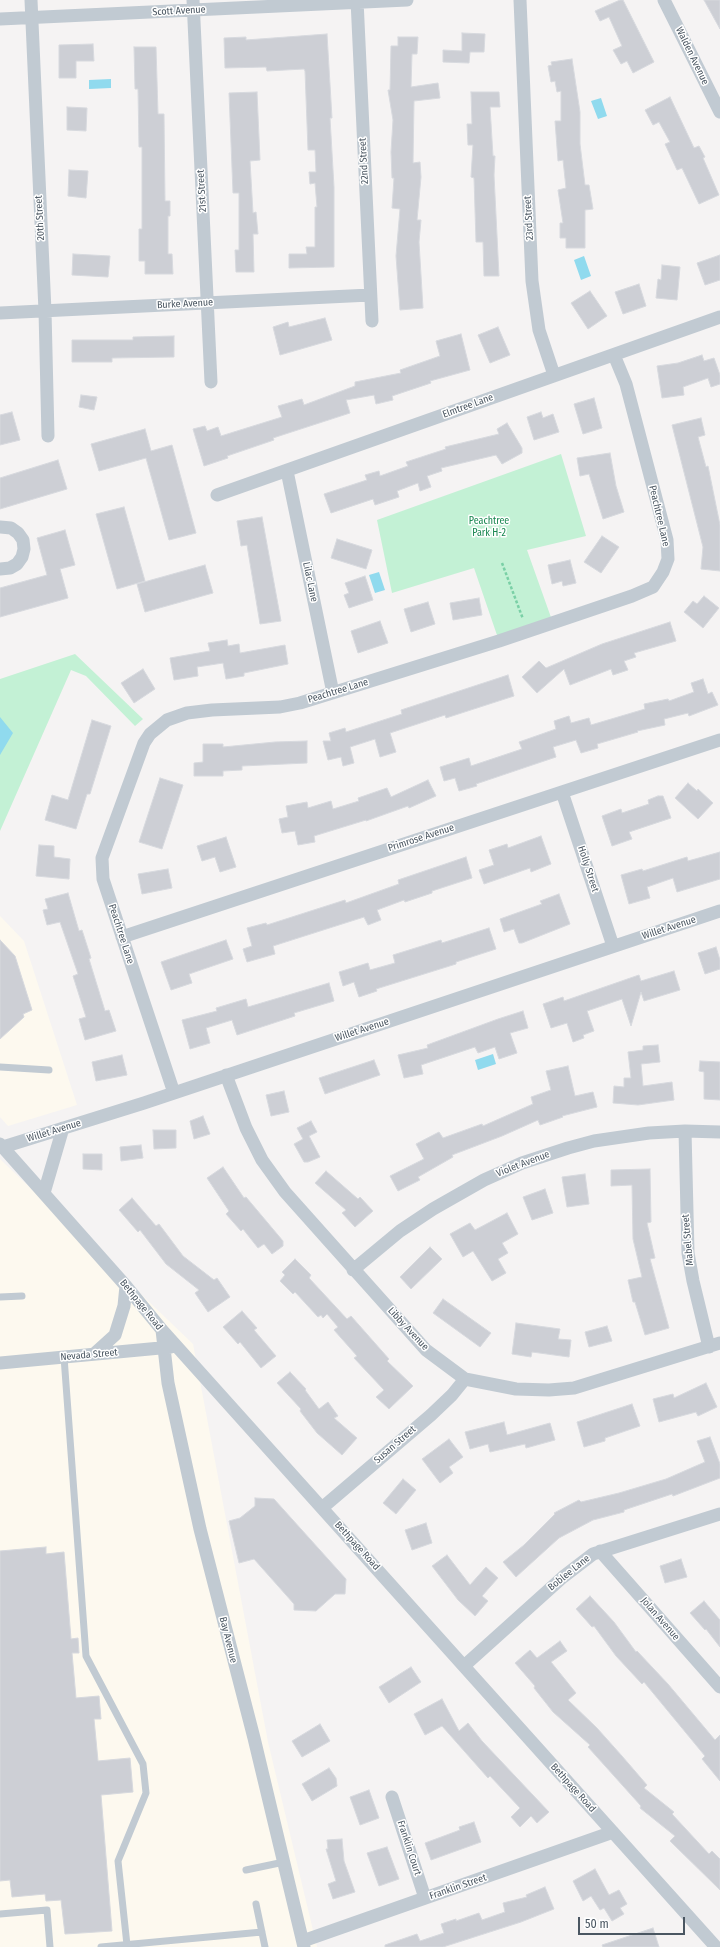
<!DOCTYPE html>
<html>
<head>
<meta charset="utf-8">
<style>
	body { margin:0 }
	#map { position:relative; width:720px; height:1947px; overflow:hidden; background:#f5f3f3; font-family:"Fira Sans Condensed",sans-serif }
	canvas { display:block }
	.scale { position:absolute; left:578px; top:1917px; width:107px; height:18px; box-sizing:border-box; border:2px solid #4a5661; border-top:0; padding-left:5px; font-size:12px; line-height:14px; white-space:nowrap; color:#4a5661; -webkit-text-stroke:3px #fff; paint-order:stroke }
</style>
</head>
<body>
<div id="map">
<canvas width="720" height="1947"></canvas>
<div class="scale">50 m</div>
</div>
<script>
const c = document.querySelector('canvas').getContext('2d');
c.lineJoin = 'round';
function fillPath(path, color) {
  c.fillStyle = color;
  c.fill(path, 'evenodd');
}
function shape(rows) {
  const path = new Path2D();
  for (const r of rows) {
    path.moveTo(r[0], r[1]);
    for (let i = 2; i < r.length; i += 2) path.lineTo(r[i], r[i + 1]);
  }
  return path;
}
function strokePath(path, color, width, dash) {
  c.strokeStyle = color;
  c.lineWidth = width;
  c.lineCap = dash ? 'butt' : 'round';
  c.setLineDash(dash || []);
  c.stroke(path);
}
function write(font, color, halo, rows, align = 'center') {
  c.font = font + ' "Fira Sans Condensed",sans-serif';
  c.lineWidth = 3;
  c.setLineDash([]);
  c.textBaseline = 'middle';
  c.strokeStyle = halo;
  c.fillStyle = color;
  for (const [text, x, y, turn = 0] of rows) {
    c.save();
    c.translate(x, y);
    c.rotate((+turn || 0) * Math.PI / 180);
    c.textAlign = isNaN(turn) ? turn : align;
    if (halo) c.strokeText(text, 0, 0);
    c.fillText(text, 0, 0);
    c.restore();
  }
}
fillPath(shape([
	[0,916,24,941,77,1105,8,1126,0,1117],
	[0,1159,193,1344,268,1742,317,1947,0,1947]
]), '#fdf9ef');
fillPath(shape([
	[561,454,586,536,527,550,553,623,499,641,474,568,392,593,377,520],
	[75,654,143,719,135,726,86,676,71,670,0,831,0,679]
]), '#c3f1d5');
fillPath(shape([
	[111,79,111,88,89,89,89,80],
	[601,98,607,116,598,119,591,101],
	[584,256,591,276,581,280,574,260],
	[379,572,385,590,375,593,369,575],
	[0,717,13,733,0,755],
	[493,1054,496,1064,478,1070,475,1060]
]), '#90daee');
const building = shape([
	[620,0,623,0,654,62,633,73,627,61,621,64,613,50,622,46,609,17,600,21,595,11,620,0],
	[704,0,720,0,720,29,704,0],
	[462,33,485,34,484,52,470,52,469,63,443,62,443,50,462,51,462,33],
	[327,34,332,118,330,118,334,187,334,267,289,268,289,254,307,254,306,247,315,247,315,207,317,207,315,183,310,184,309,172,316,172,315,150,308,150,305,71,304,69,267,71,266,67,225,68,224,38,246,37,246,40,327,34],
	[398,37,418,37,417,54,412,54,411,87,438,83,440,98,414,101,413,163,420,162,421,177,417,220,421,220,419,242,423,308,400,310,396,256,400,209,392,208,394,178,392,178,391,152,393,120,388,90,390,90,391,46,398,46,398,37],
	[93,44,94,61,76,61,76,78,59,78,59,45,93,44],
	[134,47,156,47,158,114,164,114,165,201,170,201,170,216,168,216,168,254,172,254,173,274,145,274,145,261,139,261,139,229,142,229,142,147,139,147,138,89,135,89,134,47],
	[572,59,580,112,580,144,585,185,589,185,593,209,585,210,585,248,566,248,566,238,560,238,560,223,563,223,558,190,566,188,563,160,558,161,555,121,561,121,561,91,557,92,555,81,551,82,548,66,552,65,551,62,572,59],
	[257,92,260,160,250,161,253,213,256,212,258,234,253,234,254,272,236,272,235,250,239,250,239,193,233,193,229,93,257,92],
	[471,92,499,92,500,107,490,107,493,156,495,156,494,175,499,276,484,276,483,242,476,242,474,178,471,177,473,145,468,145,467,124,472,124,471,92],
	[670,97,694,148,699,146,705,157,703,158,719,195,699,204,682,168,677,170,665,144,670,142,659,122,653,125,645,110,670,97],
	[67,107,87,108,86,131,67,130,67,107],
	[69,170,88,171,86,198,68,196,69,170],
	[73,254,110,256,108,277,72,275,73,254],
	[720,255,720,280,705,285,697,263,720,255],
	[662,265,680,267,677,300,656,298,658,279,661,280,662,265],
	[639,284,646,306,623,314,615,292,639,284],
	[590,291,607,316,588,329,571,303,590,291],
	[325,318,332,340,280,355,273,327,288,322,289,327,325,318],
	[498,327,510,355,490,363,478,335,498,327],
	[461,334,470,370,430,381,431,383,392,396,393,400,376,404,374,395,346,400,350,413,273,438,274,440,227,456,228,458,204,466,193,429,205,426,207,431,218,427,221,436,282,417,278,406,302,399,304,405,355,386,355,382,401,373,400,370,440,356,436,341,461,334],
	[174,336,174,357,112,358,112,362,72,362,72,340,133,340,133,337,174,336],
	[702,355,704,361,714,358,720,375,720,384,711,387,708,378,683,387,684,395,662,398,657,366,678,363,702,355],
	[81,395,97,397,94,410,79,407,81,395],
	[594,398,602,428,583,434,574,404,594,398],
	[12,412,20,440,0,445,0,415,12,412],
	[541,412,543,418,553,414,559,432,534,440,527,417,541,412],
	[701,418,705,435,698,437,706,467,708,466,720,525,720,571,701,569,703,547,672,425,701,418],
	[507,423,522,448,522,453,502,464,496,455,441,468,442,471,427,476,431,487,420,491,418,483,397,491,399,497,375,505,373,499,331,513,324,494,367,480,365,475,379,471,380,476,408,466,406,462,446,449,445,447,499,434,497,429,507,423],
	[145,429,151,451,172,445,196,533,169,540,146,458,99,471,91,444,145,429],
	[610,453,616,486,624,512,603,519,589,474,580,476,577,458,610,453],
	[58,460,67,489,0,509,0,478,58,460],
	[124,507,145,581,117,589,96,514,124,507],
	[262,517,281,621,260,624,247,545,241,546,237,521,262,517],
	[65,530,75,565,60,569,68,598,0,617,0,588,47,575,37,538,65,530],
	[602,536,619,547,601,573,584,562,602,536],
	[337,539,372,550,366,569,331,558,337,539],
	[570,560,576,583,563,586,562,581,552,584,548,565,570,560],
	[205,565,213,593,145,612,137,584,205,565],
	[365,576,373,600,349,608,344,595,349,593,345,583,365,576],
	[704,596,719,608,703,628,684,612,693,601,697,604,704,596],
	[479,598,482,615,453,620,450,603,479,598],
	[428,602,435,624,411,632,404,609,428,602],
	[380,621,388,643,358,653,351,631,380,621],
	[670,622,676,641,634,653,636,657,624,661,628,670,613,675,611,669,570,685,564,669,537,693,522,677,539,661,546,668,602,644,670,622],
	[227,640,228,646,239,644,240,653,285,645,288,664,244,673,244,676,226,679,223,663,197,667,198,676,174,680,170,658,210,651,208,643,227,640],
	[143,669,155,689,134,703,121,683,143,669],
	[508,675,514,696,446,718,445,715,390,733,396,752,380,757,375,739,350,747,354,763,343,766,341,757,328,760,323,741,331,741,329,733,345,728,346,732,402,714,401,710,508,675],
	[703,679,708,694,712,692,718,705,689,716,688,713,664,719,665,725,637,731,638,732,597,744,598,748,581,753,576,740,553,747,556,757,476,784,477,786,459,791,455,778,444,781,440,767,469,758,471,766,522,749,519,742,556,729,554,721,569,716,571,723,589,718,591,725,645,709,644,704,668,699,669,701,694,692,691,683,703,679],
	[92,720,111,726,90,794,87,794,76,829,45,820,52,795,68,800,92,720],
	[307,741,307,763,242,766,242,770,223,771,223,776,194,776,194,763,203,762,203,744,223,744,223,747,275,742,307,741],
	[160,778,183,785,162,849,139,842,160,778],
	[428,780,436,796,409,808,408,806,366,821,366,820,314,836,315,842,298,845,295,831,282,833,279,819,288,817,286,806,307,802,308,808,331,801,333,809,359,801,358,798,387,788,391,797,428,780],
	[688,783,697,791,698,789,713,803,698,819,675,798,688,783],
	[658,796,663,796,671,818,629,832,632,839,612,846,602,816,621,809,622,813,649,804,648,800,658,796],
	[541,836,551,864,531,872,530,868,484,884,479,870,494,865,489,850,507,844,508,848,541,836],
	[226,837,236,867,220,872,215,857,202,861,197,846,226,837],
	[39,845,54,846,54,857,70,859,69,879,36,876,39,845],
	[720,852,720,879,677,892,673,878,647,887,650,898,629,904,621,875,642,869,643,871,687,857,688,861,720,852],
	[466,857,472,878,432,891,432,893,405,902,404,900,377,910,381,920,368,925,364,917,273,946,275,954,247,962,243,949,252,946,247,928,266,923,267,925,345,900,346,903,399,884,398,880,466,857],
	[168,869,172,888,142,894,138,874,168,869],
	[68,893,79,931,82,930,91,958,89,959,105,1011,109,1010,116,1031,85,1040,79,1019,86,1017,73,976,78,974,60,922,47,925,43,910,48,909,45,899,68,893],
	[559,894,570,924,522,943,519,943,514,929,504,932,500,919,542,904,540,901,559,894],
	[489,928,496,949,456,962,456,964,376,989,377,991,359,997,354,982,343,986,339,972,368,963,370,970,395,963,393,955,441,940,442,943,489,928],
	[0,940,15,956,32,1010,23,1014,24,1017,0,1039,0,940],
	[226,940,233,959,189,974,192,983,171,990,161,962,226,940],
	[716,947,720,960,720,969,705,974,698,953,716,947],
	[674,971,680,990,644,1001,641,992,631,1026,622,999,587,1011,594,1031,583,1035,584,1038,573,1042,567,1023,551,1028,543,1004,563,997,564,1001,639,975,641,981,674,971],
	[329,983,334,1001,294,1013,295,1016,237,1035,232,1020,206,1028,210,1043,190,1049,182,1020,217,1011,216,1008,246,999,248,1007,329,983],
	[523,1011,528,1028,510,1033,517,1053,499,1059,495,1047,478,1053,475,1047,421,1065,423,1074,404,1078,398,1055,428,1048,427,1045,498,1019,523,1011],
	[658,1045,660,1062,641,1064,643,1086,672,1082,674,1100,638,1105,613,1103,614,1086,624,1087,624,1078,631,1078,628,1052,643,1050,643,1046,658,1045],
	[122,1055,127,1075,96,1081,92,1062,122,1055],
	[374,1060,380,1075,325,1094,319,1078,374,1060],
	[700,1061,720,1062,720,1100,704,1099,704,1072,699,1071,700,1061],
	[568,1066,575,1096,593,1092,597,1107,562,1116,563,1117,540,1125,538,1120,502,1136,452,1155,453,1157,418,1177,420,1180,398,1191,390,1176,424,1159,416,1144,439,1132,443,1138,482,1124,483,1126,533,1104,531,1097,551,1090,546,1071,568,1066],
	[284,1091,289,1112,271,1116,266,1095,284,1091],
	[203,1116,210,1134,194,1139,190,1121,203,1116],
	[311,1121,317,1132,309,1136,320,1157,308,1162,304,1162,294,1144,303,1139,297,1128,311,1121],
	[153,1130,176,1130,176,1148,154,1149,153,1130],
	[141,1145,143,1158,121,1161,120,1147,141,1145],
	[83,1154,102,1154,102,1170,83,1169,83,1154],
	[223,1167,244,1198,246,1197,283,1241,283,1246,272,1254,264,1244,258,1248,243,1229,241,1231,226,1214,229,1211,207,1178,223,1167],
	[650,1169,651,1222,647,1223,655,1258,650,1259,669,1328,645,1335,635,1302,633,1302,628,1280,642,1277,633,1239,632,1185,611,1186,611,1170,650,1169],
	[326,1171,358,1199,360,1197,373,1211,355,1227,342,1213,346,1210,315,1183,326,1171],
	[585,1174,589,1204,567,1207,562,1177,585,1174],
	[545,1189,553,1213,532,1220,523,1197,545,1189],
	[132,1198,156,1226,159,1224,183,1256,214,1280,217,1278,230,1297,208,1312,195,1293,199,1290,166,1264,140,1230,138,1232,119,1210,132,1198],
	[507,1213,518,1234,502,1243,508,1253,498,1259,506,1273,492,1281,473,1251,463,1257,450,1234,470,1223,475,1230,507,1213],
	[430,1247,442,1259,411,1289,400,1277,430,1247],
	[295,1259,311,1275,309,1278,347,1319,351,1316,389,1359,387,1361,413,1386,389,1409,376,1397,384,1390,354,1358,357,1356,334,1330,338,1327,327,1314,323,1318,321,1315,318,1317,295,1292,293,1294,280,1281,285,1275,282,1272,295,1259],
	[443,1299,491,1333,480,1347,433,1313,443,1299],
	[242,1311,257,1328,254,1330,276,1356,261,1368,240,1342,238,1344,223,1327,242,1311],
	[516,1323,560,1329,558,1339,571,1340,569,1357,532,1352,531,1357,512,1354,516,1323],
	[607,1326,612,1341,589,1347,585,1332,607,1326],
	[290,1372,306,1389,305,1390,319,1409,328,1402,338,1416,334,1418,357,1438,342,1455,317,1433,300,1411,301,1409,277,1383,290,1372],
	[706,1383,717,1407,698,1416,696,1412,659,1422,653,1399,673,1394,674,1398,706,1383],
	[632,1404,640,1426,605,1438,605,1441,584,1447,577,1422,632,1404],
	[504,1422,507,1435,550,1423,555,1440,526,1448,525,1444,490,1452,488,1444,470,1449,465,1432,504,1422],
	[710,1437,720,1464,720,1478,673,1496,672,1494,624,1510,624,1512,593,1520,559,1538,516,1577,503,1562,524,1545,555,1514,554,1513,579,1500,581,1502,619,1493,666,1479,705,1462,697,1441,710,1437],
	[449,1439,463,1457,449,1467,453,1473,440,1483,422,1459,449,1439],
	[403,1479,416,1490,396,1514,383,1503,403,1479],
	[255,1498,274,1499,346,1579,345,1594,335,1594,316,1611,294,1610,294,1604,254,1559,239,1563,229,1521,240,1518,255,1506,255,1498],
	[426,1523,432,1543,412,1550,405,1530,426,1523],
	[46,1547,46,1554,64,1552,71,1639,78,1638,79,1653,72,1653,76,1698,99,1696,101,1719,94,1719,98,1761,130,1758,133,1792,101,1795,112,1931,65,1934,61,1900,46,1901,45,1894,12,1897,10,1880,0,1881,0,1551,46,1547],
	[447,1555,470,1585,486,1567,498,1578,482,1596,488,1601,475,1616,458,1600,432,1566,447,1555],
	[681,1559,687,1577,665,1583,660,1566,681,1559],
	[590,1596,614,1622,636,1652,637,1651,668,1684,715,1740,720,1735,720,1781,702,1759,705,1756,644,1682,642,1684,616,1656,594,1626,592,1627,576,1609,590,1596],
	[704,1601,720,1620,720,1647,706,1629,705,1630,690,1613,704,1601],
	[560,1641,567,1651,551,1662,576,1693,568,1700,597,1728,622,1756,647,1785,644,1788,674,1812,672,1814,709,1854,712,1851,720,1859,720,1890,670,1841,675,1836,640,1808,641,1806,588,1747,590,1745,553,1712,534,1688,535,1686,515,1663,530,1650,537,1658,560,1641],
	[411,1667,421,1682,389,1703,379,1687,411,1667],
	[442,1699,459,1731,468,1723,482,1741,549,1812,537,1823,531,1816,520,1827,511,1817,520,1808,490,1776,488,1778,442,1726,425,1735,414,1714,442,1699],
	[320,1724,330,1741,302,1757,292,1741,320,1724],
	[329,1768,336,1778,337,1786,312,1801,302,1784,329,1768],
	[369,1790,379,1818,360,1825,350,1797,369,1790],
	[474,1822,481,1842,431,1860,425,1843,460,1830,459,1827,474,1822],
	[342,1839,344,1861,355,1892,333,1899,328,1884,336,1881,326,1849,328,1849,327,1840,342,1839],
	[387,1847,399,1879,379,1886,367,1853,387,1847],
	[595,1869,609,1895,619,1890,627,1904,620,1908,624,1914,612,1921,604,1908,600,1910,591,1896,583,1901,573,1881,595,1869],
	[545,1887,554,1909,521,1922,443,1947,385,1947,385,1945,417,1934,420,1941,444,1933,441,1924,456,1919,456,1921,479,1913,482,1920,505,1912,503,1903,527,1897,526,1895,545,1887],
	[653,1928,659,1947,603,1947,602,1945,653,1928]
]);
fillPath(building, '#cdcfd5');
strokePath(building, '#d7d9de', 1);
strokePath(shape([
	[502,563,523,619]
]), '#7ad0a6', 2.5, [3, 2]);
strokePath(shape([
	[0,1067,49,1070],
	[0,1297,22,1296],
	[64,1357,86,1656,143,1764,146,1793,118,1861,127,1945],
	[246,1870,284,1862],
	[256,1904,265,1947],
	[0,1914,47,1910,50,1947],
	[101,1947,262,1932]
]), '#c1cad2', 7);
strokePath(shape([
	[31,0,45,311,48,436],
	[193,0,211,382],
	[357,0,372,321],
	[520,0,532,281,539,330,554,375],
	[664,0,720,112],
	[0,19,407,0],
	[0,313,370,295],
	[287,471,333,693],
	[217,495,720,317],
	[0,527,11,528,18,533,23,540,24,549,22,557,17,564,10,568,0,569],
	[562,792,613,946],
	[122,937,720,740],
	[226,1075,246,1128,262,1160,285,1192,426,1350,465,1379,516,1389,549,1390,574,1388,720,1343],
	[174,1093,103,879,102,858,144,743,150,734,167,720,187,713,212,710,280,707,300,703,499,641,632,596,653,587,663,572,668,559,667,540,626,384,614,355],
	[685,1131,688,1253,693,1281,709,1347],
	[0,1144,126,1286,162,1330,716,1947],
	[3,1147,144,1103,720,911],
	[44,1193,63,1128],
	[353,1270,400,1231,433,1209,484,1180,522,1163,568,1148,594,1141,649,1133,685,1131,720,1132],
	[162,1330,168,1383,200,1529,254,1738,304,1947],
	[94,1354,115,1335,124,1306,126,1286],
	[0,1363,171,1347],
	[322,1508,431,1415,452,1395,465,1379],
	[600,1551,720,1687],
	[464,1666,563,1577,593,1554,720,1514],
	[392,1797,425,1898],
	[303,1941,613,1832]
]), '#c1cad2', 13);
write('10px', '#4a5661', '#fff', [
	["Scott Avenue",179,11,-3],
	["Walden Avenue",692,56,64],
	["22nd Street",364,161,-93],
	["21st Street",202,191,-93],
	["20th Street",40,218,-93],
	["23rd Street",529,218,-93],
	["Burke Avenue",185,304,-3],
	["Elmtree Lane",468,406,-20],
	["Peachtree Lane",659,516,77],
	["Lilac Lane",310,582,78],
	["Peachtree Lane",338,691,-17],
	["Primrose Avenue",421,838,-18],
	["Holly Street",588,869,72],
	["Willet Avenue",669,928,-18],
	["Peachtree Lane",121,934,72],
	["Willet Avenue",362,1030,-18],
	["Willet Avenue",54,1131,-17],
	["Violet Avenue",523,1164,-21],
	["Mabel Street",688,1240,-95],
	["Bethpage Road",141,1305,51],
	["Libby Avenue",408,1329,47],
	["Nevada Street",89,1355,-5],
	["Susan Street",395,1445,-41],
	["Bethpage Road",357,1546,48],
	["Boblee Lane",569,1573,-39],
	["Jolan Avenue",660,1619,49],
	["Bay Avenue",228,1640,76],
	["Bethpage Road",573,1788,48],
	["Franklin Court",409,1848,72],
	["Franklin Street",458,1887,-19]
]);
write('10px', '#17864f', '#fff', [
	["Peachtree",489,521],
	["Park H-2",489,533]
]);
</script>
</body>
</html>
